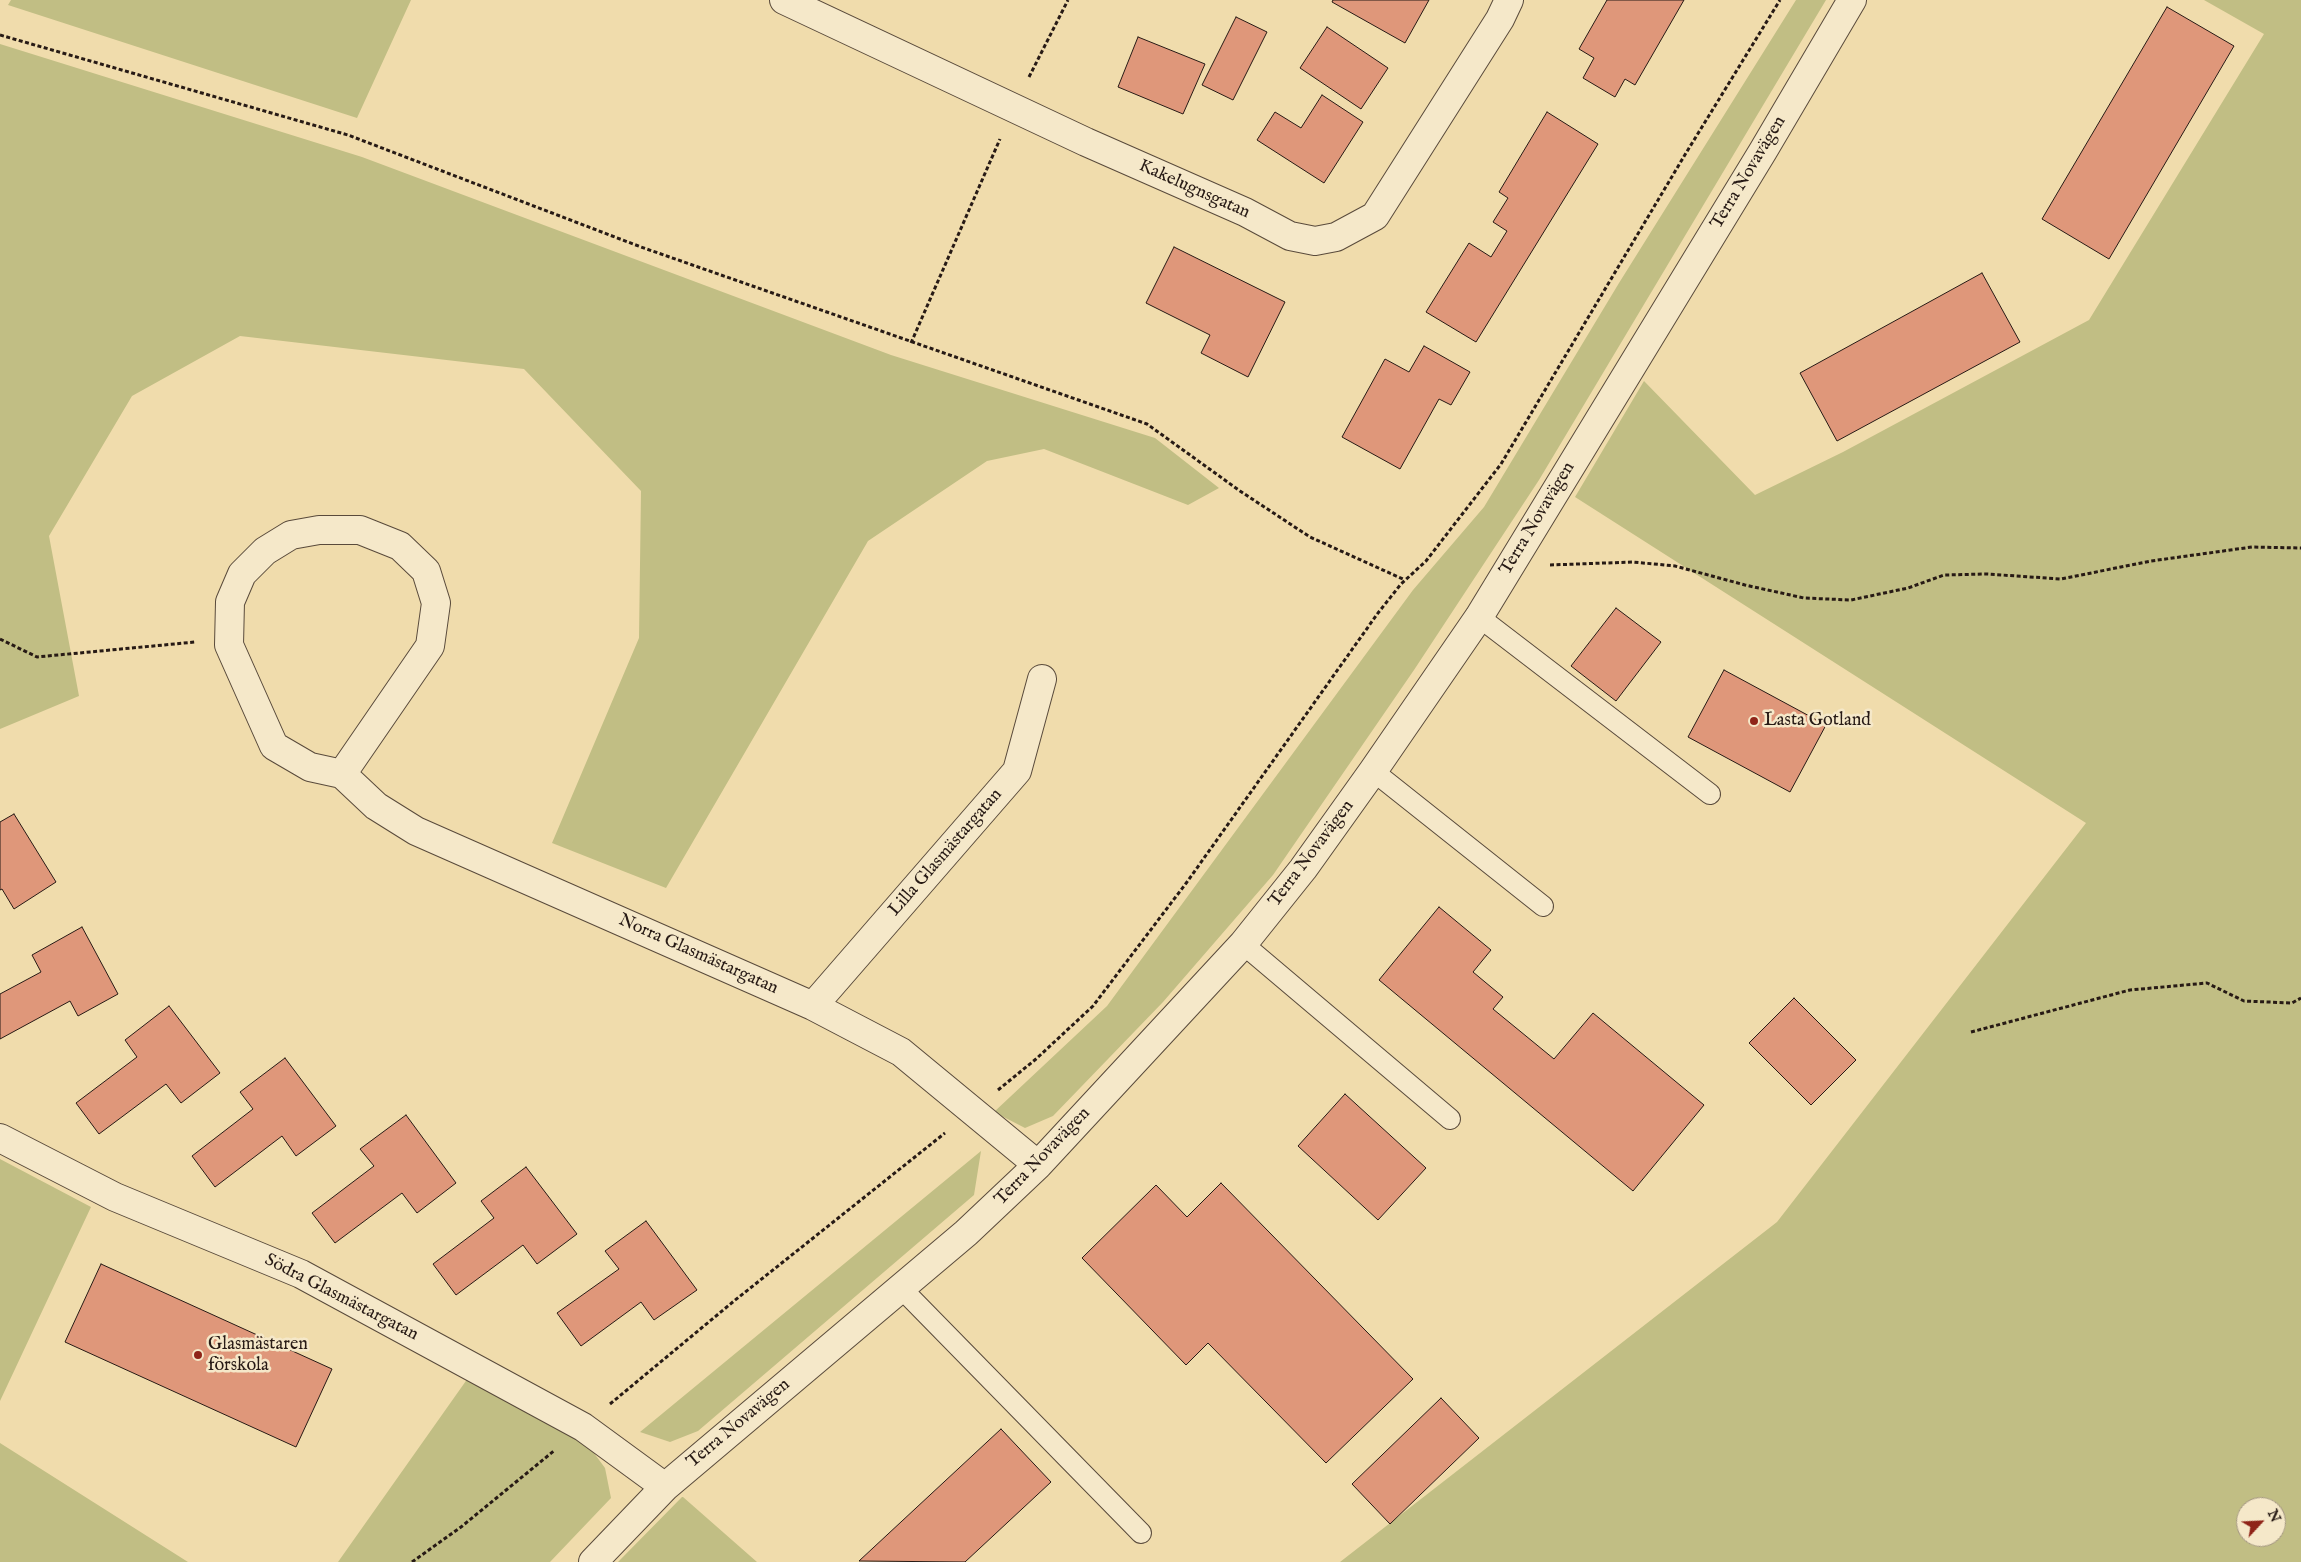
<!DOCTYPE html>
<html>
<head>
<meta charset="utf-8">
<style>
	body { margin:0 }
	#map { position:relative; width:2301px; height:1562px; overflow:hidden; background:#f0dcac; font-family:"IM FELL English",serif }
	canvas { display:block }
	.north { position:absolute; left:2236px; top:1497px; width:50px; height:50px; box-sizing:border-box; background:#f5e8c9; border:1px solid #a39681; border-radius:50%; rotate:65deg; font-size:14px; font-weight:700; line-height:20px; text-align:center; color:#271a15 }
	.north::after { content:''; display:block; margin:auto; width:18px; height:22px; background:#8f2418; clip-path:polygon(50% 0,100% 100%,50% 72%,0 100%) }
</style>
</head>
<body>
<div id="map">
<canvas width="2301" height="1562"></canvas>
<div class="north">N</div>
</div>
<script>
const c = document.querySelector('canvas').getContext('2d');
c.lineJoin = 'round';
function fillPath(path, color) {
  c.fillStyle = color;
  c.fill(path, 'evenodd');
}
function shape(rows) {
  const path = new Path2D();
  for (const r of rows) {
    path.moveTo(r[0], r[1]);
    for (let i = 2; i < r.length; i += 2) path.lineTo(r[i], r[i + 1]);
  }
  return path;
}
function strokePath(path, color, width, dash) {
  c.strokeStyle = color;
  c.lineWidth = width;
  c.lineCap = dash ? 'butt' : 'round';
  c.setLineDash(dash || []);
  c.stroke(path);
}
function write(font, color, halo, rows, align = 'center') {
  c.font = font + ' "IM FELL English",serif';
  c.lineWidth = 5;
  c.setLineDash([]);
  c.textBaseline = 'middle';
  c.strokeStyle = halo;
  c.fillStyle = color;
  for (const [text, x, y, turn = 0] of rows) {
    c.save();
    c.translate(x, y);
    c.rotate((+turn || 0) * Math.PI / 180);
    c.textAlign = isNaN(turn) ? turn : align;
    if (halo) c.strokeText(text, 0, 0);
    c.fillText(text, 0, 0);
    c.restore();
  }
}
fillPath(shape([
	[11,0,411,0,357,118,8,5],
	[1796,0,1826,0,1539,480,1414,670,1273,875,1163,1002,1053,1116,1025,1128,994,1112,1107,1006,1413,590,1484,507,1619,283],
	[2204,0,2301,0,2301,1562,1340,1562,1777,1222,2086,823,1575,497,1644,381,1755,495,1843,452,2089,320,2264,34],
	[2246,1507,2276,1507,2276,1537,2246,1537],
	[0,44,362,157,891,355,1155,438,1219,488,1188,505,1044,449,987,461,868,541,666,888,552,843,639,638,641,491,524,369,240,336,132,396,49,536,79,696,0,729],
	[981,1151,974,1195,698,1431,670,1442,640,1432],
	[0,1159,91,1207,0,1401],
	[468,1378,588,1445,605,1468,611,1498,550,1562,338,1562],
	[0,1443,188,1562,0,1562],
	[682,1497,683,1497,757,1562,618,1562]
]), '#c1be84');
const building = shape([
	[1333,0,1429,0,1405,43,1332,2,1333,0],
	[1607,0,1684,0,1635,85,1625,79,1615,97,1583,78,1594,58,1579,49,1607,0],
	[2167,7,2234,46,2109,259,2042,219,2167,7],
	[1236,17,1267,32,1233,100,1202,85,1236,17],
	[1327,27,1388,68,1361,109,1300,68,1327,27],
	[1138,37,1205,64,1183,114,1118,87,1138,37],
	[1322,95,1363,122,1324,183,1257,140,1275,112,1301,128,1322,95],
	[1547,112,1598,144,1476,342,1426,312,1469,243,1491,257,1507,231,1493,222,1508,198,1499,192,1547,112],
	[1174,247,1285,302,1248,377,1201,353,1210,335,1146,303,1174,247],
	[1982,273,2020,342,1837,441,1800,373,1982,273],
	[1424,346,1470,372,1451,405,1439,399,1400,469,1342,437,1385,359,1409,372,1424,346],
	[1616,608,1661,642,1616,701,1571,666,1616,608],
	[1724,670,1826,725,1790,792,1688,737,1724,670],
	[14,814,56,882,14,909,2,889,0,890,0,822,14,814],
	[1439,907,1491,950,1473,972,1503,997,1493,1009,1554,1059,1593,1013,1704,1105,1633,1191,1379,980,1439,907],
	[82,927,118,994,78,1016,70,1001,0,1039,0,994,41,972,32,955,82,927],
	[1794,998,1856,1060,1811,1105,1749,1043,1794,998],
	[169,1006,220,1073,181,1103,166,1084,99,1134,76,1103,137,1057,125,1040,169,1006],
	[285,1058,336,1126,296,1156,282,1136,215,1187,192,1156,253,1109,240,1092,285,1058],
	[1345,1094,1426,1168,1378,1220,1298,1146,1345,1094],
	[406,1115,456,1183,417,1213,402,1193,335,1243,312,1213,374,1166,360,1149,406,1115],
	[526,1167,577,1234,537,1264,523,1245,456,1295,433,1264,494,1218,481,1201,526,1167],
	[1221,1183,1413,1379,1326,1463,1208,1343,1186,1365,1082,1258,1156,1185,1187,1217,1221,1183],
	[646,1221,697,1290,654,1320,641,1302,581,1346,557,1313,619,1269,605,1251,646,1221],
	[101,1264,332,1369,296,1447,65,1342,101,1264],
	[1441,1398,1479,1438,1390,1524,1352,1484,1441,1398],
	[1001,1429,1051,1482,965,1562,859,1561,1001,1429]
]);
fillPath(building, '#df977a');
strokePath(building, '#271a15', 1);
const lane = shape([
	[1479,617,1710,794],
	[1373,771,1543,906],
	[1243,944,1450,1119],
	[901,1288,1141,1533]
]);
const street = shape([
	[784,0,1086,142,1245,212,1290,236,1315,241,1336,237,1375,216,1500,19,1509,0],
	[342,774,430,646,436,603,426,571,400,546,360,530,319,530,291,535,265,551,242,574,230,602,229,645,274,746,310,767,342,774,376,806,416,831,813,1006,901,1052,1038,1165],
	[813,1006,1017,771,1042,679],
	[0,1138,115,1197,301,1274,583,1427,665,1487],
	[593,1562,665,1487,966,1233,1038,1165,1243,944,1303,869,1373,771,1479,617,1763,151,1852,0]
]);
strokePath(lane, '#594a3b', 22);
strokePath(street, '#594a3b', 30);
strokePath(shape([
	[0,35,348,135,641,247,1147,424,1240,491,1310,537,1405,580],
	[1029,77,1068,0],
	[911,343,1000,139],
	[1550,565,1633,562,1675,566,1745,585,1804,598,1851,600,1908,588,1944,575,1987,574,2061,579,2151,561,2252,547,2301,548],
	[0,639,37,657,195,642],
	[1971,1032,2130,990,2207,983,2244,1001,2292,1003,2301,998],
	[998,1090,1036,1059,1093,1006,1187,882,1378,613,1401,584,1426,561,1501,464,1686,153,1780,0],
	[610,1404,734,1301,945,1133],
	[412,1562,461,1527,555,1450]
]), '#271a15', 3, [4, 2.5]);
strokePath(lane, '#f5e8c9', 20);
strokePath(street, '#f5e8c9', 28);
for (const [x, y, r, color] of [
	[1754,721,5,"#8f2418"],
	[198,1355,5,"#8f2418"]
]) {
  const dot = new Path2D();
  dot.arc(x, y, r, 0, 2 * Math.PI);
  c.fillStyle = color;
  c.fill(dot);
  strokePath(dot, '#f5e8c9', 2);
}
write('18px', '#271a15', '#f5e8c9', [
	["Terra Novavägen",1749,173,-59],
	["Kakelugnsgatan",1194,190,24],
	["Terra Novavägen",1538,519,-59],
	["Lilla Glasmästargatan",946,853,-49],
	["Terra Novavägen",1312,854,-53],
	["Norra Glasmästargatan",698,955,24],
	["Terra Novavägen",1043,1157,-46],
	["Södra Glasmästargatan",341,1298,27],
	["Terra Novavägen",739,1424,-40]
]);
write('18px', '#271a15', '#f5e8c9', [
	["Lasta Gotland",1764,721],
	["Glasmästaren",208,1345],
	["förskola",208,1366]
], 'left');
</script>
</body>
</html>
